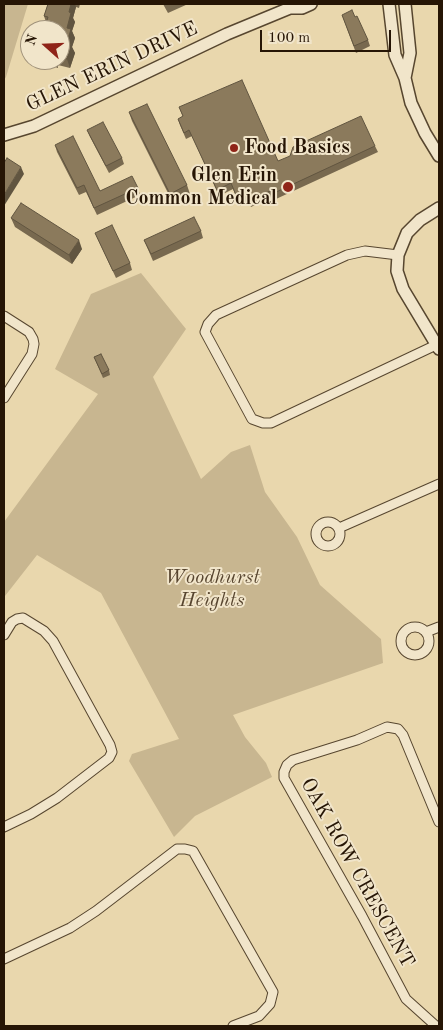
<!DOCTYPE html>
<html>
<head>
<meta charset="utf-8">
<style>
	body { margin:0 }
	#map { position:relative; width:443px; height:1030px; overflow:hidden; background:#e9d7ad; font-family:"Old Standard TT",serif }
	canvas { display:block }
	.frame { position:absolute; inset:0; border:5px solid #261505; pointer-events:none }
	.north { position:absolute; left:20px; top:20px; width:50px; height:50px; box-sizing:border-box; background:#f1e5ca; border:1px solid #a0927b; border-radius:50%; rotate:290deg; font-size:14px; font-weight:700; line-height:20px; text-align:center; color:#261505 }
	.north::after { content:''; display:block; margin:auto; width:18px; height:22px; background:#8f2418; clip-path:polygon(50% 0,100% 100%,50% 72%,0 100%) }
	.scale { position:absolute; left:260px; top:30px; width:131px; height:22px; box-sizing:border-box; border:2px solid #261505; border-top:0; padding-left:6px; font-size:15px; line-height:18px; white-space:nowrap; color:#261505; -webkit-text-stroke:4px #f1e5ca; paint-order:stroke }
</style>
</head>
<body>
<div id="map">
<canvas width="443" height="1030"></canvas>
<div class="frame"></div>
<div class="north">N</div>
<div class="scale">100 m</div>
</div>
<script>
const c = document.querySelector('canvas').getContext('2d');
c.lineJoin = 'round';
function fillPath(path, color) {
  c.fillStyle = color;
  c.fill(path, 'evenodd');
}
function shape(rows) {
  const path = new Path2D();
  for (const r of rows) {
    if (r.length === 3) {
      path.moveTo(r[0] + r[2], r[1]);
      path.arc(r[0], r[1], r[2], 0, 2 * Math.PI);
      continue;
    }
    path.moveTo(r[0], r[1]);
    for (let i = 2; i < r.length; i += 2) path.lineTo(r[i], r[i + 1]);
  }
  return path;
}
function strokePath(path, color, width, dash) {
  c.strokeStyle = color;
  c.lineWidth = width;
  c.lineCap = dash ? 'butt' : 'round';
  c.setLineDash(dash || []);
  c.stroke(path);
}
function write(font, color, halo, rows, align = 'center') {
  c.font = font + ' "Old Standard TT",serif';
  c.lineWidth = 4;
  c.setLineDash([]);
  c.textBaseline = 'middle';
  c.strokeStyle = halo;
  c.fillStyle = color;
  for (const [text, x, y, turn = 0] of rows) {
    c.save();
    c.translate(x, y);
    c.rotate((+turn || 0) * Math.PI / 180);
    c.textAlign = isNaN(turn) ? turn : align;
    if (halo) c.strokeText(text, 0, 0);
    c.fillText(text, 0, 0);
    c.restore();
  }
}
fillPath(shape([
	[4,4,28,4,6,77,4,80],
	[141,273,186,329,153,377,201,479,231,452,250,445,265,492,297,537,320,585,381,639,383,663,233,715,245,737,266,763,272,777,195,816,174,837,129,761,132,754,179,739,101,593,37,555,5,596,4,595,4,522,98,394,55,369,91,294]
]), '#c8b690');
const minor = shape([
	[398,255,365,251,347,255,216,315,208,324,205,332,252,419,263,423,271,423,436,345],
	[4,316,29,332,33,339,34,344,32,354,4,398],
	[328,534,12],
	[339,528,439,484],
	[415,641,14],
	[426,632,439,627],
	[4,635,12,622,17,619,23,618,44,631,53,641,110,745,112,752,109,758,57,798,31,814,4,827],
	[4,959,70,928,96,911,177,849,185,849,193,851,273,992,270,1004,259,1016,233,1026],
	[436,1026,406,999,362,916,284,778,284,772,287,765,293,760,357,740,387,727,398,729,403,735,439,822]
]);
const tertiary = shape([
	[389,4,395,55,405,78,411,103,425,133,439,156],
	[405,4,410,53,405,78],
	[4,135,34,126,227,34,290,8,302,8,311,4],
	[439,208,420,220,407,233,398,255,397,271,403,289,439,349]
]);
strokePath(minor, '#57462f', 11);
strokePath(tertiary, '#57462f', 14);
strokePath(minor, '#f1e5ca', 9);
strokePath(tertiary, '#f1e5ca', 11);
fillPath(shape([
	[48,4,80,4,79,8,76,7,73,18,75,22,72,31,75,38,72,47,75,53,70,68,58,65,58,68,47,64,45,60,60,60,60,30,46,22,44,16],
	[163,4,188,4,168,13],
	[342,15,355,17,368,40,370,46,356,53],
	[179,107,278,161,375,146,378,152,276,199,272,197,251,207,249,202,240,206,233,189,219,196,192,136,186,139,180,125,178,119,183,117],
	[129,112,187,185,190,194,173,203,132,121],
	[87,130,122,158,124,164,109,173,90,137],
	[55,145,100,191,138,188,140,195,97,215,86,192,79,195,57,152],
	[11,218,82,249,72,264,15,227],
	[201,231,203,238,153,261,144,240],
	[95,233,130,263,132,270,116,278],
	[94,357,109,370,110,375,103,378]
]), '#78694f');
fillPath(shape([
	[71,4,75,4,76,7,73,18,75,22,72,31,75,38,72,47,75,53,70,68,67,59,67,28,69,12],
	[55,60,57,60,58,65,58,68],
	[21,167,24,174,4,206,4,195],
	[79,240,82,249,72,264,69,255]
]), '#615540');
const building = shape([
	[48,4,71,4,69,12,71,13,67,28,71,29,67,43,71,44,67,59,60,57,60,30,44,30,48,17,44,16,48,4],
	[352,10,355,17,357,16,368,40,354,46,342,15,352,10],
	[242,80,278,161,290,156,293,147,361,116,375,146,274,193,270,191,249,201,246,196,238,200,231,183,217,190,189,130,184,133,178,119,183,116,179,107,242,80],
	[147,104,187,185,170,194,129,112,147,104],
	[103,122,122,158,106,166,87,130,103,122],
	[73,136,100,191,132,176,138,188,94,208,84,185,77,188,55,145,73,136],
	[7,158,21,167,4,195,4,163,7,158],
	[21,203,79,240,69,255,11,218,21,203],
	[194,217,201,231,151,254,144,240,194,217],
	[112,225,130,263,113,271,95,233,112,225],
	[101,354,109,370,102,374,94,357,101,354]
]);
fillPath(building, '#8b7a5c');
strokePath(building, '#615540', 1);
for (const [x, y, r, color] of [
	[234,148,5,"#8f2418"],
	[288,187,6,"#8f2418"]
]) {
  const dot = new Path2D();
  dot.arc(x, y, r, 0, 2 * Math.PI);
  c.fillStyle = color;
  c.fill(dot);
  strokePath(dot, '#f1e5ca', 2);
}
write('20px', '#261505', '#f1e5ca', [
	["GLEN ERIN DRIVE",112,67,-25],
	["OAK ROW CRESCENT",357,873,61]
]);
write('bold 20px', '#261505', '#f1e5ca', [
	["Food Basics",244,148],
	["Glen Erin",277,176,"right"],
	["Common Medical",277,199,"right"]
], 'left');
write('italic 20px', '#57452f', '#f1e5ca', [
	["Woodhurst",212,578],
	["Heights",212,601]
]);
</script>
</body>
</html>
